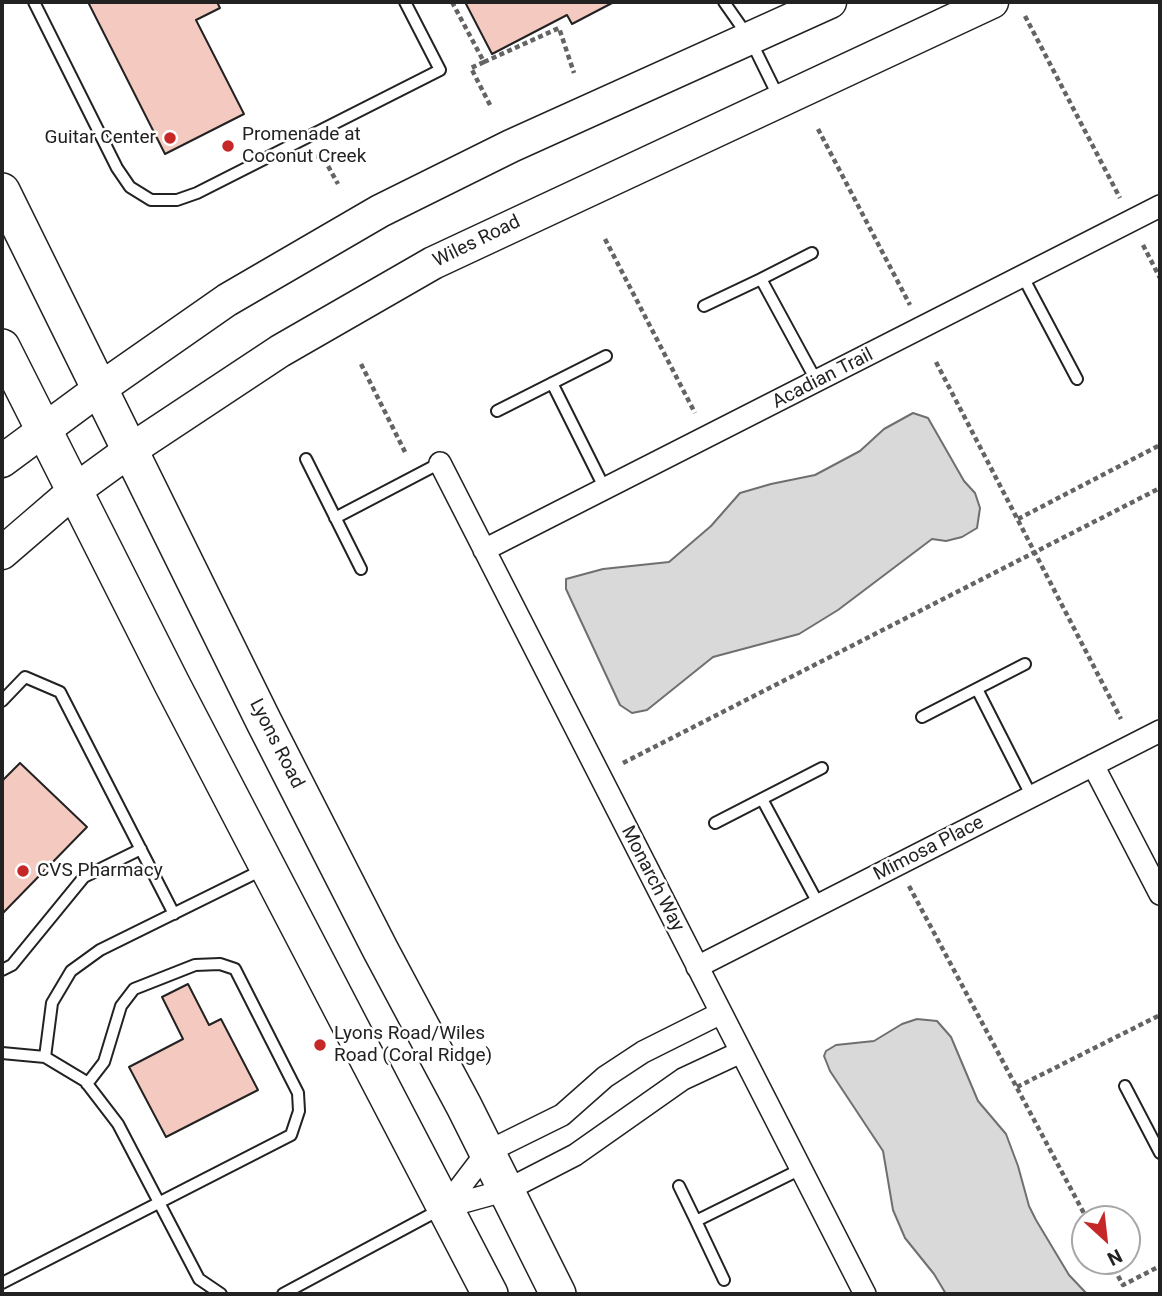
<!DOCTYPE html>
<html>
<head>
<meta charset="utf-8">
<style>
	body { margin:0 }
	#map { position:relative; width:1162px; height:1296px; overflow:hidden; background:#fff; font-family:Roboto,sans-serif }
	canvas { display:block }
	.frame { position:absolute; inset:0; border:4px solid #222; pointer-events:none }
	.north { position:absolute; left:1071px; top:1205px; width:70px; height:70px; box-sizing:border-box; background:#fff; border:2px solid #a7a7a7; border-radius:50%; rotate:153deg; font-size:19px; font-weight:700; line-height:28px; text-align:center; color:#222 }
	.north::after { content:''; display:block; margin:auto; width:24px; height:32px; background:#c62828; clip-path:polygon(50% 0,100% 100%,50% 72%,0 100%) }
</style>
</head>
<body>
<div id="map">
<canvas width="1162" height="1296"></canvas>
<div class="frame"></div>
<div class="north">N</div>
</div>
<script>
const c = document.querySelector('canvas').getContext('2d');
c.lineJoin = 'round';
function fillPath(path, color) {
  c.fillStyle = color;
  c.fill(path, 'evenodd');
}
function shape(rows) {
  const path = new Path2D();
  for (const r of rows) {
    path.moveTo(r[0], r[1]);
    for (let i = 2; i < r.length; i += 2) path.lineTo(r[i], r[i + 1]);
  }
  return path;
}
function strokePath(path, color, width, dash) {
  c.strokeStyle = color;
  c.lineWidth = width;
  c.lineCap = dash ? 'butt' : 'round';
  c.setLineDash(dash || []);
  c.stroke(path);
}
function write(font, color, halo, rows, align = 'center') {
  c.font = font + ' Roboto,sans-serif';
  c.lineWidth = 5;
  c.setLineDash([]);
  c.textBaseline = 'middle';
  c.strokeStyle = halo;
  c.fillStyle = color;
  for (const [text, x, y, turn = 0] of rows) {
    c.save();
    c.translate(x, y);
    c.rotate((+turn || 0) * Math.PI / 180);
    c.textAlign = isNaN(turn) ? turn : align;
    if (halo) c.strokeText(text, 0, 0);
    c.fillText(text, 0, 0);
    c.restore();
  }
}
const water = shape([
	[913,413,928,418,964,481,975,493,980,508,977,528,962,537,946,541,932,539,838,610,799,634,713,657,647,710,632,713,620,705,566,589,566,579,603,569,669,562,711,526,740,493,771,484,815,475,860,451,884,429,913,413],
	[917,1019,937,1021,951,1037,978,1101,1006,1134,1018,1166,1029,1206,1036,1220,1069,1275,1087,1294,946,1294,934,1274,905,1238,893,1210,883,1151,830,1071,824,1056,826,1051,836,1045,874,1041,902,1024,917,1019]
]);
fillPath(water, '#d9d9d9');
strokePath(water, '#6f6f6f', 2);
const building = shape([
	[88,2,217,2,220,8,196,20,244,114,165,154,88,2],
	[465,2,614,2,572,24,567,15,492,54,465,2],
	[20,763,87,827,2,914,2,781,20,763],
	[188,984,209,1025,221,1019,258,1090,166,1137,129,1067,183,1039,162,997,188,984]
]);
fillPath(building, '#f3c9c0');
strokePath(building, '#222', 2);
const lane = shape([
	[34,2,117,168,130,187,151,200,177,200,197,193,440,70,405,2],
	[724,2,750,39,779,98],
	[1023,277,1077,379],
	[761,279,812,253],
	[704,306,761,279,817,382],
	[552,383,605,489],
	[497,411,606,356],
	[306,459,361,569],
	[335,518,440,463],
	[977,689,1032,797],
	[2,701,25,677,60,692,174,914],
	[922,717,1025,664],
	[762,799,819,905],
	[715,823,822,768],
	[2,970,12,965,84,877,141,849],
	[2,1053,45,1057,85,1081,118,1124,199,1279,221,1294],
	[45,1057,52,1003,71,971,100,950,262,870],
	[1125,1086,1160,1153],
	[679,1186,696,1221],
	[724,1280,696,1221,801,1169],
	[2,1283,291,1135,299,1111,298,1093,235,969,220,964,195,965,134,989,121,1006,104,1062,87,1084],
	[283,1294,441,1209]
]);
const street = shape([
	[440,463,865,1294],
	[484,550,1160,206],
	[1093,765,1160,894],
	[697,967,1160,731],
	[445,1207,487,1152,562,1115,605,1077,643,1052,721,1013],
	[445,1207,507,1190,575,1155,683,1079,741,1052]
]);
const secondary = shape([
	[2,461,98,390,227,300,380,211,511,146,830,2],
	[2,553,74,491,129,451,280,351,433,263,992,2]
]);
const primary = shape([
	[2,191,264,722,380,949,464,1106,558,1294],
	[2,347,172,684,490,1294]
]);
strokePath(lane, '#222', 14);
strokePath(street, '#222', 24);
strokePath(secondary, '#222', 35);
strokePath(primary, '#222', 38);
strokePath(shape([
	[452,2,484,62,471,68,491,107],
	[1025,16,1120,198],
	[484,62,559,28,574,73],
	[818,129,910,305],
	[308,156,323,157,338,184],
	[605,239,695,413],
	[1143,245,1160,278],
	[936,362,1121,719],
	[361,364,405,452],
	[1018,519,1160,445],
	[623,763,1160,488],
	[909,886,1087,1219],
	[1017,1087,1160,1015],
	[1110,1261,1123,1285,1160,1266]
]), '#646464', 4.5, [5, 3.5]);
strokePath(lane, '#fff', 10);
strokePath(street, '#fff', 21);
strokePath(secondary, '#fff', 32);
strokePath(primary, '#fff', 35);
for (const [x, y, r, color] of [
	[170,138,7,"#c62828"],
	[228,146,7,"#c62828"],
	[23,871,7,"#c62828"],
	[320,1045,7,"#c62828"]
]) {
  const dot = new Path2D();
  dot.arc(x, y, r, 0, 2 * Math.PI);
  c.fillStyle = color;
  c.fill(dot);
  strokePath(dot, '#fff', 2.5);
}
write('19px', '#222', '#fff', [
	["Promenade at",242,135],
	["Coconut Creek",242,157],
	["Guitar Center",156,138,"right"],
	["CVS Pharmacy",37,871],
	["Lyons Road/Wiles",334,1034],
	["Road (Coral Ridge)",334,1056]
], 'left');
write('19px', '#222', '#fff', [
	["Wiles Road",477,242,-26],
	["Acadian Trail",823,379,-27],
	["Lyons Road",276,744,63],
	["Mimosa Place",929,849,-27],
	["Monarch Way",652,879,63]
]);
</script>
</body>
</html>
